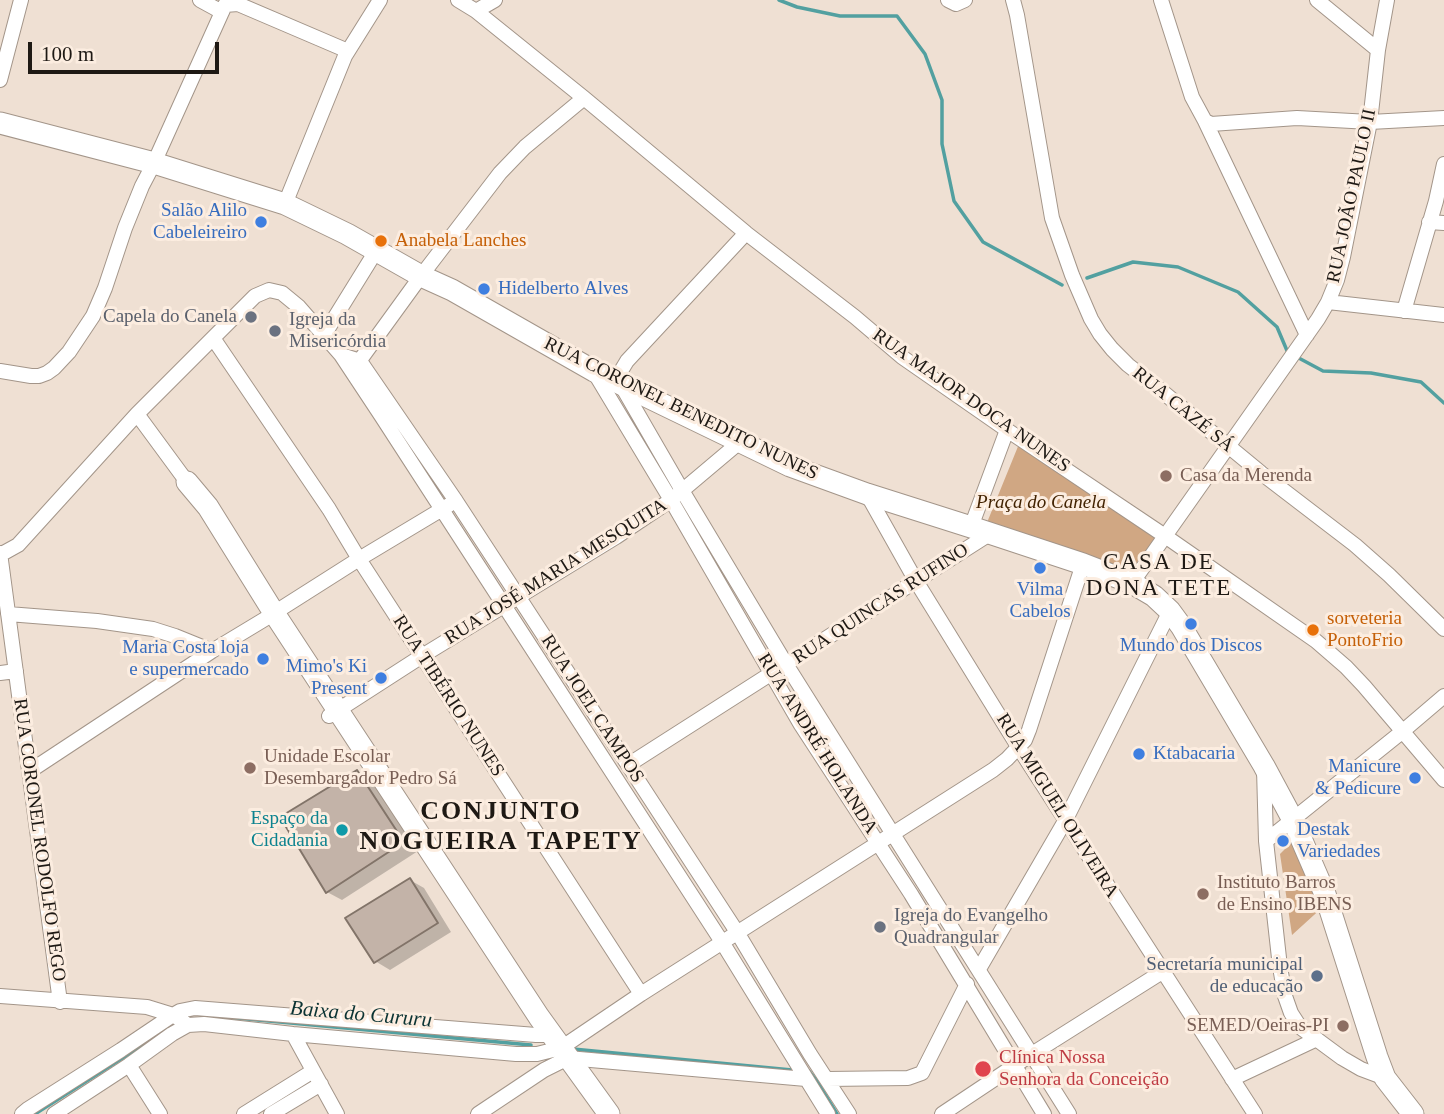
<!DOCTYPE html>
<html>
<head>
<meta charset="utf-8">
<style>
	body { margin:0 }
	#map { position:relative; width:1444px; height:1114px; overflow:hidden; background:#efe0d3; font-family:Georgia,serif }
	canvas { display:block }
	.scale { position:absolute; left:28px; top:42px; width:191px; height:32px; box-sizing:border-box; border:4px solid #1e1914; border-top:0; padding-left:9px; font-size:21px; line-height:24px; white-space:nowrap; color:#1e1914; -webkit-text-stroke:5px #fcede0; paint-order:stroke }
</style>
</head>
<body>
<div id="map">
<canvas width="1444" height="1114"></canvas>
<div class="scale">100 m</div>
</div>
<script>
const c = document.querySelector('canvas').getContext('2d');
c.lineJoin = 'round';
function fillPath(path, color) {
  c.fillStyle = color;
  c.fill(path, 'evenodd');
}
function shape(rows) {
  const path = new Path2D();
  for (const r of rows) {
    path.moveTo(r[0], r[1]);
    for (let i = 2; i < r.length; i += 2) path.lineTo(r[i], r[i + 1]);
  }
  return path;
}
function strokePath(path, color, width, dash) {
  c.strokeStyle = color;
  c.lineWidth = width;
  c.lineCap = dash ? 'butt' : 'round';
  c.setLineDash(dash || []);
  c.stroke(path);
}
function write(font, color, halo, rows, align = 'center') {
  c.font = font + ' Georgia,serif';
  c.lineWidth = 6;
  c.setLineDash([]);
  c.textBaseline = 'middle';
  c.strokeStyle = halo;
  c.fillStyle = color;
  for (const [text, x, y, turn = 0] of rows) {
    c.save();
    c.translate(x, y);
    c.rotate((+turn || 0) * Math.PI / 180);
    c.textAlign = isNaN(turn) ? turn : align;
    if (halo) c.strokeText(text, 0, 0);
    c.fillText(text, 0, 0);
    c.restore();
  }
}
fillPath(shape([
	[1019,444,1158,536,1130,571,986,525],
	[1300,834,1325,905,1292,935,1280,854]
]), '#d0a783');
fillPath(shape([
	[357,772,372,781,418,851,342,900,327,892],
	[410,880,424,888,451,932,390,970,375,961]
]), '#0003');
strokePath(shape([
	[779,0,797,7,840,16,897,16,925,54,942,100,942,144,954,201,983,242,1062,285],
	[1087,278,1133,262,1178,267,1238,292,1277,327,1288,353],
	[1295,356,1323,371,1371,373,1421,382,1444,403],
	[225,1017,531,1045],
	[573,1049,792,1070],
	[809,1071,816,1080,837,1114],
	[35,1114,171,1027]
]), '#52a0a0', 3.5);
const building = shape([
	[357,770,404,842,326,893,280,817,357,770],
	[410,878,438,923,374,963,345,918,410,878]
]);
fillPath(building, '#c3b3a8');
strokePath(building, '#827469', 2);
const street = shape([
	[200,0,222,12,225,5,238,4,348,51],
	[458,0,476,11,584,98,746,233,855,317,902,357,1007,430,1165,536,1316,641,1346,667,1364,686,1444,780],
	[948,0,956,4,965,0],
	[1013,0,1017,15,1052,218,1072,275,1091,319,1100,334,1112,349,1128,365,1164,393,1261,473,1355,545,1389,575,1444,629],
	[1161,0,1192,97,1205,121,1211,124,1297,118,1370,122,1444,118],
	[1317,0,1378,50],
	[476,11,495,0],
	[0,80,21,0],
	[1205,121,1307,335],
	[285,204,345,56,380,0],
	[1429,222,1444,223],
	[746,233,627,361,621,371,620,383,683,492,786,664,1069,1114],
	[1328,302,1444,315],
	[1404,311,1436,201,1444,164],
	[324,335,376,251],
	[213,338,329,509,359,559,641,994],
	[341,355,360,361,456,501,737,932,810,1054,849,1114],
	[355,367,421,276,500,173,525,147,584,98],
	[0,371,31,376,39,376,47,373,54,368,69,352,93,316,105,288,125,228,142,186,154,163,222,12],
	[594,372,671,500,801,725,911,894,1044,1114],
	[137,414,187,482],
	[867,494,916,581,1019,748,1255,1114],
	[971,527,1007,430],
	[0,553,60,1002],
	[0,555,18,545,137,414,255,296,269,290,282,293,299,307,341,355,382,417,722,942,828,1114],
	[1132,583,1318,319,1328,302,1337,280,1343,257,1370,122,1378,50,1387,0],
	[274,613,359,559,449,505],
	[8,614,97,621,153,629,175,636,212,651],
	[0,673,16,671],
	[329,716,422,656,616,537,671,500,741,441],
	[628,765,991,533],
	[1264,769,1266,841,1280,967,1285,996,1291,1013,1300,1027,1342,1058,1361,1069,1385,1078],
	[30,771,212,651,265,619],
	[1266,841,1403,731,1444,696],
	[979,969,1065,821,1170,611],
	[0,996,147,1007,173,1015,188,1025,204,1024,293,1034,516,1054,537,1054,561,1048,641,994,993,770,1007,759,1025,740,1029,730,1083,564],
	[293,1034,337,1114],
	[129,1065,160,1114],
	[827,1079,908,1078,922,1073,967,984],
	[1232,1079,1317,1039],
	[22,1114,28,1109,121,1050,173,1015,180,1011,195,1008,536,1035,552,1035],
	[54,1114,129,1065,172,1034,188,1025],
	[244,1114,313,1071],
	[271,1114,321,1084],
	[478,1114,544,1070,568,1058,806,1079],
	[942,1114,1032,1054,1162,972]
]);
const secondary = shape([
	[0,123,154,163,285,204,347,234,421,276,452,290,594,371,790,466,867,494,971,527,1083,564,1132,583,1154,596,1170,611,1181,626,1264,766,1293,820,1325,894,1377,1057,1385,1078,1413,1114],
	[187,482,208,507,274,613,539,1017,609,1114]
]);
strokePath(street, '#a39589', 16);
strokePath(secondary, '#a39589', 23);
strokePath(street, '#fff', 14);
strokePath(secondary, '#fff', 21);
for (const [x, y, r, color] of [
	[261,222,7,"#3f7fe0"],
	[381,241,7,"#e8710a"],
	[484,289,7,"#3f7fe0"],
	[251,317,7,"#6b7280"],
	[275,331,7,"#6b7280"],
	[1166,476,7,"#8d6e63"],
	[1040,568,7,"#3f7fe0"],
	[1191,624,7,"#3f7fe0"],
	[1313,630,7,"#e8710a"],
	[263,659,7,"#3f7fe0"],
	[381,678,7,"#3f7fe0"],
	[1139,754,7,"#3f7fe0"],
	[250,768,7,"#8d6e63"],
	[1415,778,7,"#3f7fe0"],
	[342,830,7,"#0f9aa8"],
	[1283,841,7,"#3f7fe0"],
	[1203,894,7,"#8d6e63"],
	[880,927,7,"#6b7280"],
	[1317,976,7,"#5c6f8a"],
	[1343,1026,7,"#8d6e63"],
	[983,1069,9,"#e0444e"]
]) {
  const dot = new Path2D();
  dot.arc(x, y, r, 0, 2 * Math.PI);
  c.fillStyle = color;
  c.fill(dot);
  strokePath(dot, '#fcede0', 2.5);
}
write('19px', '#1e1914', '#fcede0', [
	["RUA JOÃO PAULO II",1352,196,-78],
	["RUA MAJOR DOCA NUNES",971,401,35],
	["RUA CORONEL BENEDITO NUNES",681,409,26],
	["RUA CAZÉ SÁ",1183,410,39],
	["RUA JOSÉ MARIA MESQUITA",556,572,-32],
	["RUA QUINCAS RUFINO",881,604,-33],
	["RUA TIBÉRIO NUNES",448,696,57],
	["RUA JOEL CAMPOS",592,709,57],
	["RUA ANDRÉ HOLANDA",817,744,58],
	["RUA MIGUEL OLIVEIRA",1057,806,58],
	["RUA CORONEL RODOLFO REGO",39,840,82]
]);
write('19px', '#366cbe', '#fcede0', [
	["Salão Alilo",247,211],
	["Cabeleireiro",247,233],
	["Hidelberto Alves",498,289,"left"],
	["Vilma",1040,590,"center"],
	["Cabelos",1040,612,"center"],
	["Mundo dos Discos",1191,646,"center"],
	["Maria Costa loja",249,648],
	["e supermercado",249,670],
	["Mimo's Ki",367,667],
	["Present",367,689],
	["Ktabacaria",1153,754,"left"],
	["Manicure",1401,767],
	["& Pedicure",1401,789],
	["Destak",1297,830,"left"],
	["Variedades",1297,852,"left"]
], 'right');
write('19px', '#c56008', '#fcede0', [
	["Anabela Lanches",395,241],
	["sorveteria",1327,619],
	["PontoFrio",1327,641]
], 'left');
write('19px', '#5b616d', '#fcede0', [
	["Capela do Canela",237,317,"right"],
	["Igreja da",289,320],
	["Misericórdia",289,342],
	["Igreja do Evangelho",894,916],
	["Quadrangular",894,938]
], 'left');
write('19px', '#785e54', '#fcede0', [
	["Casa da Merenda",1180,476],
	["Unidade Escolar",264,757],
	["Desembargador Pedro Sá",264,779],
	["Instituto Barros",1217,883],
	["de Ensino IBENS",1217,905],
	["SEMED/Oeiras-PI",1329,1026,"right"]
], 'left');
write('italic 19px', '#422302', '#fcede0', [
	["Praça do Canela",1041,503]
]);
write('19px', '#0d838f', '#fcede0', [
	["Espaço da",328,819],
	["Cidadania",328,841]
], 'right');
write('19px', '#4e5e75', '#fcede0', [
	["Secretaría municipal",1303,965],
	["de educação",1303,987]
], 'right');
write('19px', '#be3a42', '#fcede0', [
	["Clínica Nossa",999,1058],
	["Senhora da Conceição",999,1080]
], 'left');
write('italic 21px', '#0b3333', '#fcede0', [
	["Baixa do Cururu",361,1015,5]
]);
c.letterSpacing = '2px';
write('23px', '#1e1914', '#fcede0', [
	["CASA DE",1159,563],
	["DONA TETE",1159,589]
]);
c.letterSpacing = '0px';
c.letterSpacing = '2px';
write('bold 26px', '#1e1914', '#fcede0', [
	["CONJUNTO",501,812],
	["NOGUEIRA TAPETY",501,842]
]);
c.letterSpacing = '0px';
</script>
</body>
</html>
